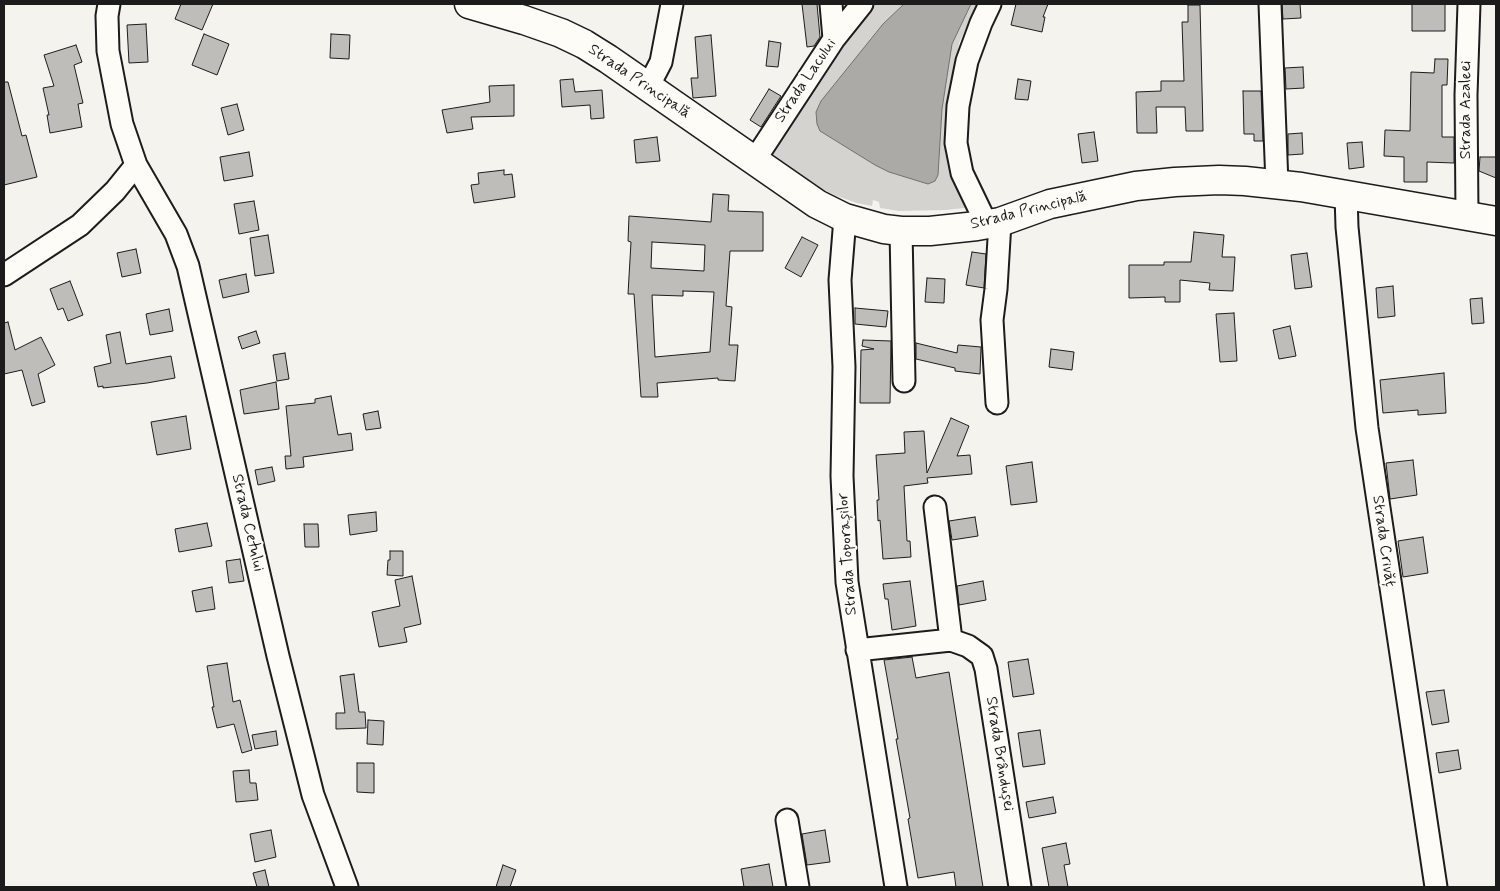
<!DOCTYPE html>
<html>
<head>
<meta charset="utf-8">
<style>
	body { margin:0 }
	#map { position:relative; width:1500px; height:891px; overflow:hidden; background:#f4f3ee; font-family:Mynerve,sans-serif }
	canvas { display:block }
	.frame { position:absolute; inset:0; border:5px solid #1c1c1c; pointer-events:none }
</style>
</head>
<body>
<div id="map">
<canvas width="1500" height="891"></canvas>
<div class="frame"></div>
</div>
<script>
const c = document.querySelector('canvas').getContext('2d');
c.lineJoin = 'round';
function fillPath(path, color) {
  c.fillStyle = color;
  c.fill(path, 'evenodd');
}
function shape(rows) {
  const path = new Path2D();
  for (const r of rows) {
    path.moveTo(r[0], r[1]);
    for (let i = 2; i < r.length; i += 2) path.lineTo(r[i], r[i + 1]);
  }
  return path;
}
function strokePath(path, color, width, dash) {
  c.strokeStyle = color;
  c.lineWidth = width;
  c.lineCap = dash ? 'butt' : 'round';
  c.setLineDash(dash || []);
  c.stroke(path);
}
function write(font, color, halo, rows, align = 'center') {
  c.font = font + ' Mynerve,sans-serif';
  c.lineWidth = 4.5;
  c.setLineDash([]);
  c.textBaseline = 'middle';
  c.strokeStyle = halo;
  c.fillStyle = color;
  for (const [text, x, y, turn = 0] of rows) {
    c.save();
    c.translate(x, y);
    c.rotate((+turn || 0) * Math.PI / 180);
    c.textAlign = isNaN(turn) ? turn : align;
    if (halo) c.strokeText(text, 0, 0);
    c.fillText(text, 0, 0);
    c.restore();
  }
}
fillPath(shape([
	[872,4,977,4,959,43,952,87,973,207,946,210,899,211,880,208,879,202,873,200,872,206,857,203,837,196,807,182,782,165,768,153,771,145]
]), '#d4d3cf');
const water = shape([
	[904,4,971,4,952,44,942,109,938,175,935,181,928,184,889,172,875,165,820,131,817,124,816,112,821,101,883,24,904,4]
]);
fillPath(water, '#abaaa6');
strokePath(water, '#72716f', 1);
const building = shape([
	[181,4,213,4,202,30,175,19,181,4],
	[802,4,817,4,820,37,814,46,807,47,802,4],
	[1016,4,1048,4,1043,17,1045,17,1042,32,1011,25,1016,4],
	[1282,4,1300,4,1301,18,1283,19,1282,4],
	[1412,4,1445,4,1445,31,1412,31,1412,4],
	[1188,5,1200,5,1203,131,1186,131,1185,107,1156,107,1157,133,1137,133,1136,92,1161,91,1161,81,1184,81,1182,22,1188,22,1188,5],
	[146,24,148,62,129,63,127,25,146,24],
	[204,34,229,44,217,75,192,65,204,34],
	[331,34,350,35,349,59,330,58,331,34],
	[711,35,716,96,693,98,691,78,698,78,695,37,711,35],
	[769,41,781,43,778,67,766,66,769,41],
	[76,45,82,62,74,65,83,103,78,104,82,127,50,133,47,115,49,115,43,88,54,86,44,55,76,45],
	[1435,59,1448,59,1447,85,1442,85,1442,137,1454,137,1454,163,1427,162,1427,182,1404,182,1404,157,1384,156,1385,130,1410,131,1411,72,1434,73,1435,59],
	[1303,67,1304,88,1286,89,1285,68,1303,67],
	[573,79,575,92,602,90,604,118,591,119,590,105,562,107,560,80,573,79],
	[1018,79,1031,81,1028,100,1015,99,1018,79],
	[4,82,8,82,22,136,26,135,37,177,4,185,4,82],
	[514,85,514,116,471,117,473,129,447,133,442,110,490,102,489,86,514,85],
	[769,89,781,96,761,127,750,120,769,89],
	[1243,91,1261,91,1263,141,1254,141,1254,134,1244,134,1243,91],
	[237,104,244,130,228,135,221,108,237,104],
	[1094,132,1098,161,1082,163,1078,134,1094,132],
	[1302,133,1303,154,1288,155,1288,134,1302,133],
	[657,137,660,161,636,163,634,140,657,137],
	[1362,142,1364,167,1349,169,1347,143,1362,142],
	[249,152,253,176,224,181,220,157,249,152],
	[1480,157,1496,157,1496,178,1479,171,1480,157],
	[504,170,504,175,512,174,515,197,474,203,471,185,479,184,478,173,504,170],
	[713,194,729,195,728,211,763,212,763,251,730,251,726,306,732,307,729,345,738,345,735,381,718,380,718,378,657,383,658,397,641,397,634,294,628,294,631,242,628,241,629,216,711,222,713,194],
	[652,242,705,245,704,271,651,268,652,242],
	[683,291,714,292,710,352,655,357,652,295,683,296,683,291],
	[254,201,259,230,239,234,234,204,254,201],
	[1194,232,1224,235,1222,257,1235,257,1233,291,1209,290,1210,283,1180,280,1180,302,1165,302,1165,297,1129,298,1129,265,1164,265,1164,262,1191,262,1194,232],
	[268,235,274,273,255,276,250,238,268,235],
	[802,237,818,245,801,277,785,268,802,237],
	[136,249,141,273,122,277,117,253,136,249],
	[972,252,986,254,984,288,966,285,972,252],
	[1307,253,1312,287,1295,289,1291,255,1307,253],
	[246,274,249,292,223,298,219,280,246,274],
	[927,278,945,279,944,303,925,302,927,278],
	[70,281,83,315,68,321,63,308,58,310,50,289,70,281],
	[1393,286,1395,316,1378,318,1376,288,1393,286],
	[1482,298,1484,323,1472,324,1470,299,1482,298],
	[855,308,888,311,886,327,855,324,855,308],
	[169,309,173,331,150,335,146,314,169,309],
	[1234,313,1237,361,1220,362,1216,314,1234,313],
	[8,322,15,350,41,337,55,365,38,374,45,402,32,406,22,370,4,374,4,323,8,322],
	[1290,326,1296,356,1279,359,1273,330,1290,326],
	[256,331,260,343,242,349,238,337,256,331],
	[120,332,126,364,171,356,175,378,147,383,103,388,103,386,98,387,94,367,111,363,106,335,120,332],
	[863,340,891,341,890,403,860,403,861,350,874,349,862,346,863,340],
	[916,343,957,353,958,345,981,347,980,374,955,371,955,368,916,359,916,343],
	[1051,349,1074,352,1072,370,1049,367,1051,349],
	[285,353,289,379,277,381,273,355,285,353],
	[1444,373,1446,413,1418,415,1418,410,1383,413,1380,380,1444,373],
	[276,382,279,409,244,414,240,390,276,382],
	[331,396,338,435,351,433,353,450,303,457,304,467,286,469,285,456,291,456,286,406,315,403,315,399,331,396],
	[378,411,381,428,366,430,363,414,378,411],
	[186,416,191,449,157,455,151,422,186,416],
	[951,418,969,426,957,456,970,455,972,474,927,478,928,483,904,486,907,541,910,541,911,557,883,559,880,520,878,521,877,500,879,500,876,455,905,453,904,432,924,431,927,473,951,418],
	[1413,460,1417,495,1390,499,1386,463,1413,460],
	[1032,462,1037,502,1011,505,1006,466,1032,462],
	[272,467,275,481,258,485,255,470,272,467],
	[376,512,377,531,350,535,348,515,376,512],
	[975,517,978,536,952,540,949,521,975,517],
	[207,523,212,546,179,552,175,529,207,523],
	[304,524,318,524,319,547,305,547,304,524],
	[1423,537,1428,573,1403,577,1398,541,1423,537],
	[390,551,403,551,403,576,387,575,388,560,390,560,390,551],
	[240,559,244,581,229,583,226,561,240,559],
	[412,576,421,624,404,628,407,642,379,647,372,612,400,606,395,580,412,576],
	[910,581,916,626,892,630,888,599,885,599,883,584,910,581],
	[983,581,986,600,959,605,957,586,983,581],
	[212,587,215,609,196,612,192,591,212,587],
	[912,657,916,678,949,672,983,887,956,887,954,872,918,878,908,819,910,818,896,739,898,739,884,660,912,657],
	[1028,659,1034,694,1013,697,1008,662,1028,659],
	[227,663,233,702,240,700,252,750,242,753,234,724,217,728,212,707,214,707,207,666,227,663],
	[354,674,359,712,365,712,366,728,336,729,336,713,345,713,340,676,354,674],
	[1444,690,1449,722,1432,725,1426,692,1444,690],
	[368,720,384,721,383,745,367,744,368,720],
	[1040,730,1045,764,1023,767,1018,733,1040,730],
	[276,731,278,745,255,749,252,735,276,731],
	[1458,750,1461,769,1439,773,1436,753,1458,750],
	[357,763,374,763,374,793,357,792,357,763],
	[249,770,250,783,256,783,258,800,236,802,233,771,249,770],
	[1053,797,1056,813,1029,818,1026,802,1053,797],
	[271,830,276,857,255,862,250,834,271,830],
	[825,830,830,862,807,865,802,834,825,830],
	[1066,843,1070,864,1064,865,1068,887,1049,887,1042,848,1066,843],
	[769,864,773,887,744,887,741,869,769,864],
	[503,865,516,870,510,887,496,887,503,865],
	[265,870,269,887,257,887,253,873,265,870]
]);
fillPath(building, '#bebdba');
strokePath(building, '#1c1c1c', 1);
const minor = shape([
	[109,4,107,16,108,51,122,124,136,165,176,234,188,266,278,656,313,795,347,887],
	[831,4,834,39],
	[1270,4,1277,184],
	[648,87,661,62,672,4],
	[754,161,834,39,862,4],
	[1346,194,1347,227,1367,428,1436,887],
	[1467,215,1466,95,1469,4],
	[845,218,840,280,844,367,842,476,847,582,896,887],
	[987,225,962,173,956,143,958,106,967,61,981,23,990,4],
	[901,231,904,381],
	[4,275,80,225,115,191,136,165],
	[997,403,992,320,996,289,1000,222],
	[935,507,951,640],
	[857,650,951,640,968,646,982,656,986,669,1020,887],
	[787,820,798,887]
]);
const major = shape([
	[469,4,524,20,561,33,584,44,608,59,817,204,845,218,884,229,901,231,930,231,977,226,1000,222,1050,204,1136,186,1175,182,1219,180,1245,181,1301,187,1496,221]
]);
strokePath(minor, '#1c1c1c', 25);
strokePath(major, '#1c1c1c', 31);
strokePath(minor, '#fdfcf7', 21);
strokePath(major, '#fdfcf7', 28);
write('16px', '#1c1c1c', '#fdfcf7', [
	["Strada Lacului",806,81,-56],
	["Strada Principală",639,82,34],
	["Strada Azaleei",1467,110,-90],
	["Strada Principală",1029,211,-14],
	["Strada Cetului",247,523,77],
	["Strada Crivăț",1383,541,82],
	["Strada Toporașilor",848,554,-94],
	["Strada Brândușei",999,754,81]
]);
</script>
</body>
</html>
